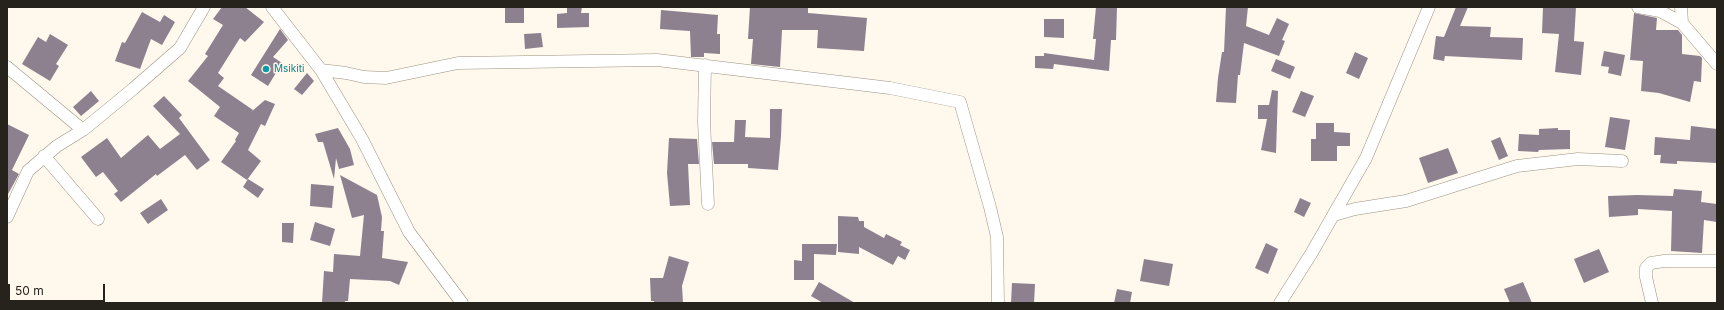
<!DOCTYPE html>
<html>
<head>
<meta charset="utf-8">
<style>
	body { margin:0 }
	#map { position:relative; width:1724px; height:310px; overflow:hidden; background:#fef8ed; font-family:Inter,sans-serif }
	canvas { display:block }
	.frame { position:absolute; inset:0; border:8px solid #26231c; pointer-events:none }
	.scale { position:absolute; left:8px; top:284px; width:97px; height:18px; box-sizing:border-box; border:2px solid #26231c; border-top:0; padding-left:5px; font-size:12px; line-height:14px; white-space:nowrap; color:#26231c; -webkit-text-stroke:3px #fef8ed; paint-order:stroke }
</style>
</head>
<body>
<div id="map">
<canvas width="1724" height="310"></canvas>
<div class="frame"></div>
<div class="scale">50 m</div>
</div>
<script>
const c = document.querySelector('canvas').getContext('2d');
c.lineJoin = 'round';
function fillPath(path, color) {
  c.fillStyle = color;
  c.fill(path, 'evenodd');
}
function shape(rows) {
  const path = new Path2D();
  for (const r of rows) {
    path.moveTo(r[0], r[1]);
    for (let i = 2; i < r.length; i += 2) path.lineTo(r[i], r[i + 1]);
  }
  return path;
}
function strokePath(path, color, width, dash) {
  c.strokeStyle = color;
  c.lineWidth = width;
  c.lineCap = dash ? 'butt' : 'round';
  c.setLineDash(dash || []);
  c.stroke(path);
}
function write(font, color, halo, rows, align = 'center') {
  c.font = font + ' Inter,sans-serif';
  c.lineWidth = 3;
  c.setLineDash([]);
  c.textBaseline = 'middle';
  c.strokeStyle = halo;
  c.fillStyle = color;
  for (const [text, x, y, turn = 0] of rows) {
    c.save();
    c.translate(x, y);
    c.rotate((+turn || 0) * Math.PI / 180);
    c.textAlign = isNaN(turn) ? turn : align;
    if (halo) c.strokeText(text, 0, 0);
    c.fillText(text, 0, 0);
    c.restore();
  }
}
fillPath(shape([
	[222,7,245,7,264,22,245,42,240,38,218,73,224,78,218,86,253,110,251,112,265,100,275,104,265,126,261,124,248,150,261,161,247,180,221,162,236,141,235,140,239,133,214,116,220,107,188,81,208,56,205,54,223,25,213,19],
	[505,7,524,7,524,23,505,23],
	[567,7,582,7,581,13,589,13,589,27,557,28,557,14,567,13],
	[750,7,808,7,808,13,867,18,864,51,817,48,818,30,782,30,780,67,751,64,753,39,748,39],
	[1096,7,1117,7,1116,40,1111,40,1109,71,1054,64,1053,69,1035,68,1035,56,1044,56,1044,53,1094,60,1096,39,1093,39],
	[1226,7,1248,7,1246,26,1269,35,1277,18,1289,24,1282,40,1285,41,1279,56,1244,43,1240,75,1238,75,1236,103,1216,102,1218,78,1222,52,1224,52],
	[1456,7,1468,7,1460,26,1491,27,1490,37,1523,38,1522,60,1445,56,1444,61,1433,59,1436,36,1444,37],
	[1543,7,1576,7,1574,41,1584,42,1581,75,1555,72,1559,34,1542,33],
	[661,10,718,15,717,34,720,34,720,54,704,53,704,57,691,57,690,31,660,29],
	[142,12,160,22,164,15,175,22,162,45,151,39,140,69,115,61,122,42,125,43],
	[1634,13,1657,18,1656,30,1678,30,1682,35,1682,54,1700,56,1702,58,1701,82,1694,81,1690,102,1659,93,1641,91,1643,61,1630,60],
	[1044,19,1064,19,1064,38,1044,37],
	[280,29,288,40,273,57,282,63,268,86,251,75],
	[541,33,543,47,525,49,524,34],
	[50,34,68,45,56,64,59,66,50,81,22,64,38,37,46,42],
	[1604,51,1625,55,1621,76,1608,73,1609,67,1601,66],
	[1355,52,1368,58,1359,79,1346,73],
	[1276,59,1295,67,1290,79,1271,71],
	[307,73,314,81,302,95,294,89],
	[1272,90,1278,91,1276,153,1261,150,1267,119,1258,119,1258,105,1269,105],
	[91,91,99,101,81,116,73,107],
	[1301,91,1314,96,1305,117,1292,112],
	[164,96,182,115,179,118,210,160,197,170,185,155,157,176,156,174,121,202,114,194,118,191,103,172,96,177,81,157,107,138,121,158,148,135,160,149,180,134,153,106],
	[770,109,782,109,781,136,778,170,748,168,748,164,714,164,712,142,734,142,735,120,746,120,745,137,770,138],
	[1610,117,1630,120,1625,150,1605,147],
	[1316,123,1334,123,1334,132,1350,133,1350,146,1337,146,1337,161,1311,161,1311,139,1316,139],
	[7,124,29,135,12,170,19,174,7,196],
	[1691,126,1717,129,1717,163,1677,161,1677,164,1660,163,1661,155,1654,155,1655,137,1690,140],
	[338,128,350,149,354,165,339,169,336,158,334,179,323,142,318,142,315,134],
	[1558,128,1558,130,1570,130,1570,149,1539,150,1538,152,1518,151,1519,134,1539,135,1539,129],
	[1500,137,1508,156,1499,160,1491,141],
	[669,138,697,139,699,164,688,164,690,205,670,206,667,173],
	[1448,148,1458,173,1428,183,1419,158],
	[340,175,377,195,382,217,381,231,384,231,382,258,408,262,399,285,390,281,350,279,348,301,345,301,345,303,322,303,324,271,333,272,334,254,360,256,364,215,352,218],
	[248,179,264,189,258,198,243,187],
	[311,184,334,186,332,208,310,206],
	[1674,189,1702,191,1701,202,1717,204,1717,222,1704,220,1702,253,1671,251,1672,211,1638,209,1638,215,1609,217,1608,196,1637,195,1673,196],
	[1300,198,1311,203,1304,217,1294,212],
	[161,199,168,210,148,224,140,213],
	[838,216,858,217,859,221,864,221,864,227,884,238,886,234,902,242,900,245,910,250,905,260,898,256,893,265,859,247,859,254,838,252],
	[315,222,335,229,330,246,310,240],
	[282,223,294,223,293,243,282,242],
	[1266,243,1278,249,1268,274,1255,268],
	[802,244,837,244,836,255,814,254,814,280,794,280,794,260,802,261],
	[1599,249,1609,272,1584,283,1574,259],
	[669,256,689,262,682,286,683,303,654,303,654,301,651,301,650,278,663,278],
	[1144,259,1173,264,1169,286,1140,281],
	[819,282,855,303,823,303,811,296],
	[1523,282,1532,303,1510,303,1504,289],
	[1012,283,1035,284,1034,303,1011,303],
	[1117,289,1132,292,1130,303,1114,303]
]), '#8d808f');
const minor = shape([
	[272,7,321,70,362,139,409,232,462,303],
	[1638,7,1660,11,1682,23,1717,64],
	[1681,7,1682,23],
	[705,65,704,122,708,204],
	[7,67,83,130],
	[321,70,346,73,364,77,386,78,458,63,657,60,890,88,960,102,990,207,997,237,998,303],
	[44,156,98,219],
	[1334,215,1355,209,1406,201,1517,166,1578,159,1622,161],
	[7,217,28,171,57,146,83,130,133,89,180,48,204,7],
	[1280,303,1311,254,1366,158,1429,7],
	[1652,303,1646,277,1646,268,1651,263,1664,261,1717,261]
]);
strokePath(minor, '#9b9282', 13);
strokePath(minor, '#fff', 12);
for (const [x, y, r, color] of [
	[266,69,4,"#0f9aa8"]
]) {
  const dot = new Path2D();
  dot.arc(x, y, r, 0, 2 * Math.PI);
  c.fillStyle = color;
  c.fill(dot);
  strokePath(dot, '#fef8ed', 1.5);
}
write('10px', '#0d838f', '#fef8ed', [
	["Msikiti",274,69]
], 'left');
</script>
</body>
</html>
